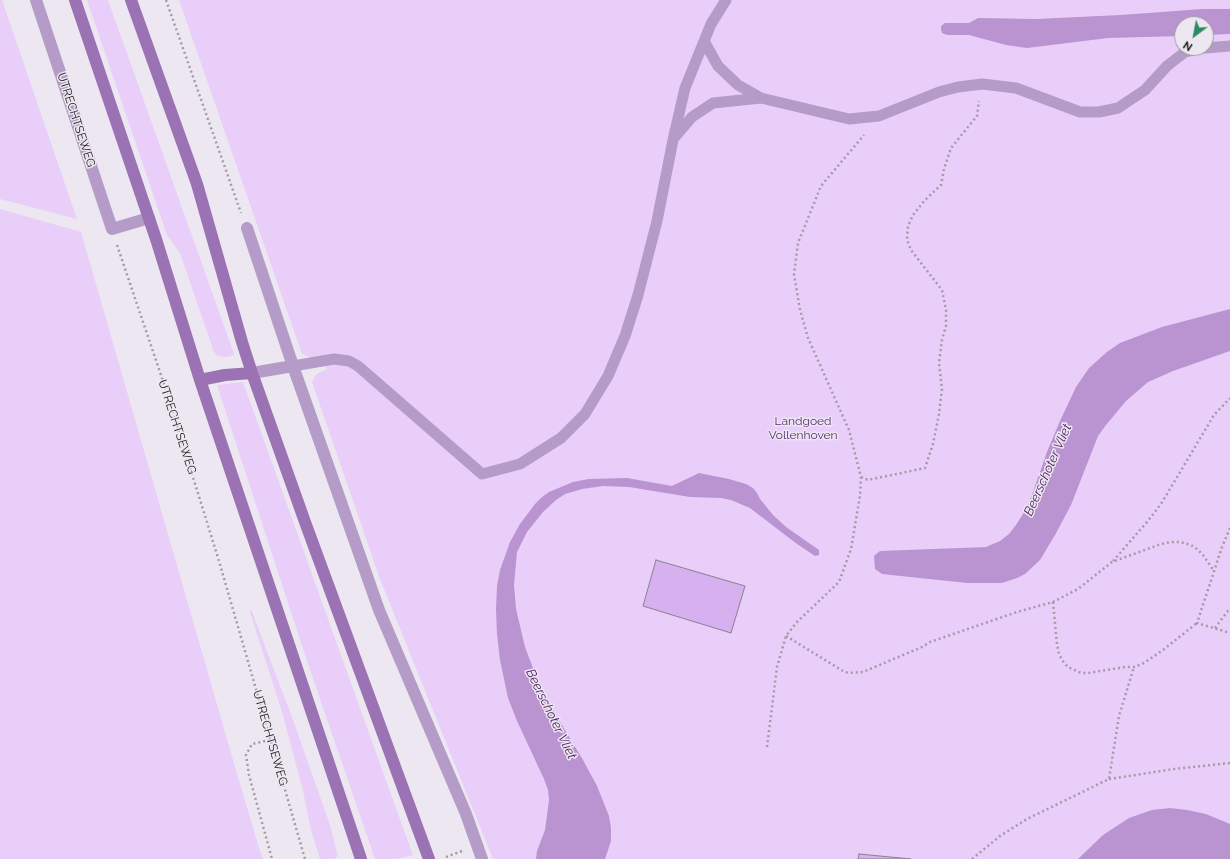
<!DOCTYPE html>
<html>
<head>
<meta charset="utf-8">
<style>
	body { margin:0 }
	#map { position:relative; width:1230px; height:859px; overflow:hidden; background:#ede7f1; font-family:Raleway,sans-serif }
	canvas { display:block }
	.north { position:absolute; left:1174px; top:16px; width:40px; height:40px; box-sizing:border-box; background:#ede7f1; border:1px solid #9a969d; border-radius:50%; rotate:212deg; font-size:11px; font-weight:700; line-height:16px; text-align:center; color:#1e1c1f }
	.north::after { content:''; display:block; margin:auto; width:14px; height:18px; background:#2b8a63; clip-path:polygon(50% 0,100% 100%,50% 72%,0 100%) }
</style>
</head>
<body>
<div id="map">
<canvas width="1230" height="859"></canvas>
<div class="north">N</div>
</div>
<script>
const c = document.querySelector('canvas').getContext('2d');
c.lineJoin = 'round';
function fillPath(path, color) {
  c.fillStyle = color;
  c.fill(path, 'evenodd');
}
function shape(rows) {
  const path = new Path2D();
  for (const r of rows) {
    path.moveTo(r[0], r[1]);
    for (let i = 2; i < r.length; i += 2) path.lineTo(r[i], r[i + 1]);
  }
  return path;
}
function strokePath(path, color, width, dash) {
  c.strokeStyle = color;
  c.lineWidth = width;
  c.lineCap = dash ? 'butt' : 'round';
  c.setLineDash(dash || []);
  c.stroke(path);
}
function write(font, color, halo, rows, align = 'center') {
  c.font = font + ' Raleway,sans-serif';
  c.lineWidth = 3;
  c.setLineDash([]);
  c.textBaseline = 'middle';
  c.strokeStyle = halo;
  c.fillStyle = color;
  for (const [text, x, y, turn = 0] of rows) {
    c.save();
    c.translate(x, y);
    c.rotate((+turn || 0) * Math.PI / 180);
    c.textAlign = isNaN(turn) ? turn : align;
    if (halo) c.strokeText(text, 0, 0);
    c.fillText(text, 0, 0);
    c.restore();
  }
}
fillPath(shape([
	[0,0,2,0,77,219,0,199],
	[87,0,108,0,234,354,232,356,224,357,218,356,214,352,180,253,167,235],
	[179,0,1230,0,1230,859,493,859,380,579,312,382,317,374,327,369,323,356,312,358,302,354],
	[1182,24,1206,24,1206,48,1182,48],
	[0,209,81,232,233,760,259,848,263,859,0,859],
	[243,382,393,800,413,855,397,859,375,859,308,664,217,385],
	[251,609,293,720,330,825,338,856,334,859,320,859,311,830,303,791,283,715,250,612]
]), '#e8cef9');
fillPath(shape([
	[1202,9,1230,9,1230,34,1206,35,1206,24,1182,24,1182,36,1108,38,1027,48,1006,45,969,35,947,35,942,33,941,29,941,26,945,23,969,23,978,18,1036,19,1121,15],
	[1230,309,1230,351,1173,371,1148,382,1126,401,1106,425,1098,436,1071,505,1055,535,1040,560,1025,574,1017,578,1002,583,967,583,882,574,875,569,874,556,880,551,986,547,1000,541,1009,534,1016,525,1028,506,1047,452,1060,421,1076,387,1089,368,1107,352,1120,343,1162,327],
	[699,473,729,479,746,484,753,488,757,493,760,499,773,515,786,527,819,550,819,555,815,556,797,544,750,508,731,500,721,498,690,497,629,487,603,486,582,489,565,494,556,500,543,512,527,532,517,552,514,585,516,609,525,647,542,692,583,760,597,786,609,816,611,828,611,841,605,859,536,859,537,851,545,830,549,800,548,790,544,779,517,721,508,698,500,660,497,634,496,609,497,586,500,570,510,542,520,524,535,504,542,497,549,492,573,482,589,479,627,478,672,486],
	[1170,808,1187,810,1206,814,1230,824,1230,859,1078,859,1103,835,1129,818,1152,810]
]), '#b994d1');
const building = shape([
	[656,560,745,586,731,633,643,606,656,560],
	[859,854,911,859,858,859,859,854]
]);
fillPath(building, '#d7b0ef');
strokePath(building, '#88838c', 1);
strokePath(shape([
	[166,0,241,213],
	[117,245,165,387,219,561,305,859],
	[861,477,868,480,925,468,933,444,939,414,942,389,939,363,942,340,946,326,946,310,942,290,911,250,907,240,908,226,913,215,925,200,941,185,944,169,951,148,977,116,979,101],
	[1230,528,1222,547,1197,623,1230,633],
	[1113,561,1147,522,1161,504,1214,415,1230,398],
	[1053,602,1057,644,1059,654,1064,663,1068,667,1081,673,1088,673,1125,667,1134,667,1144,663,1163,650,1197,623],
	[1215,628,1230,608],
	[786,636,843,671,848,673,863,672,922,647,930,642,1017,612,1053,602,1078,589,1112,562,1161,544,1171,542,1180,542,1191,545,1197,549,1203,555,1214,571],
	[270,740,252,744,246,755,249,775,272,859],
	[767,747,777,667,786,636,796,623,839,582,851,549,860,496,861,477,849,430,808,338,800,310,794,274,798,243,821,186,864,135],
	[1109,779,1174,769,1230,763],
	[446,857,462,851],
	[972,859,1000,836,1027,819,1109,779,1119,716,1134,667]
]), '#a19ca3', 2.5, [2, 3]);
strokePath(shape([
	[704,41,718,66,738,85,761,98],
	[1206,48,1230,46],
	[674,138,692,117,713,103,761,98,849,119,879,116,939,92,958,87,982,84,1016,88,1080,112,1099,112,1118,108,1145,90,1167,66,1185,52,1203,48],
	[293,366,334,359,349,361,358,366,482,474,520,464,561,438,585,414,608,376,625,336,638,295,657,221,673,140,685,88,711,24,726,0]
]), '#b59bc7', 11);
strokePath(shape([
	[36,0,112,229,149,218],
	[247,228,293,366,379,610,466,814,482,859],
	[252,373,293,366]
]), '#b59bc7', 12);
strokePath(shape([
	[75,0,156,239,200,380,361,859],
	[131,0,197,184,242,342,252,373,305,522,429,859],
	[200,380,225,375,252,373]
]), '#9b73b5', 12);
write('12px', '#1e1c1f', '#ede7f1', [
	["UTRECHTSEWEG",76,120,72],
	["UTRECHTSEWEG",177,427,72],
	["UTRECHTSEWEG",270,738,74]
]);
write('12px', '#5a2b74', '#ede7f1', [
	["Landgoed",803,421],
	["Vollenhoven",803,435]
]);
write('italic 13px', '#491861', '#ede7f1', [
	["Beerschoter Vliet",1048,470,-66],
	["Beerschoter Vliet",551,714,64]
]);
</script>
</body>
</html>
